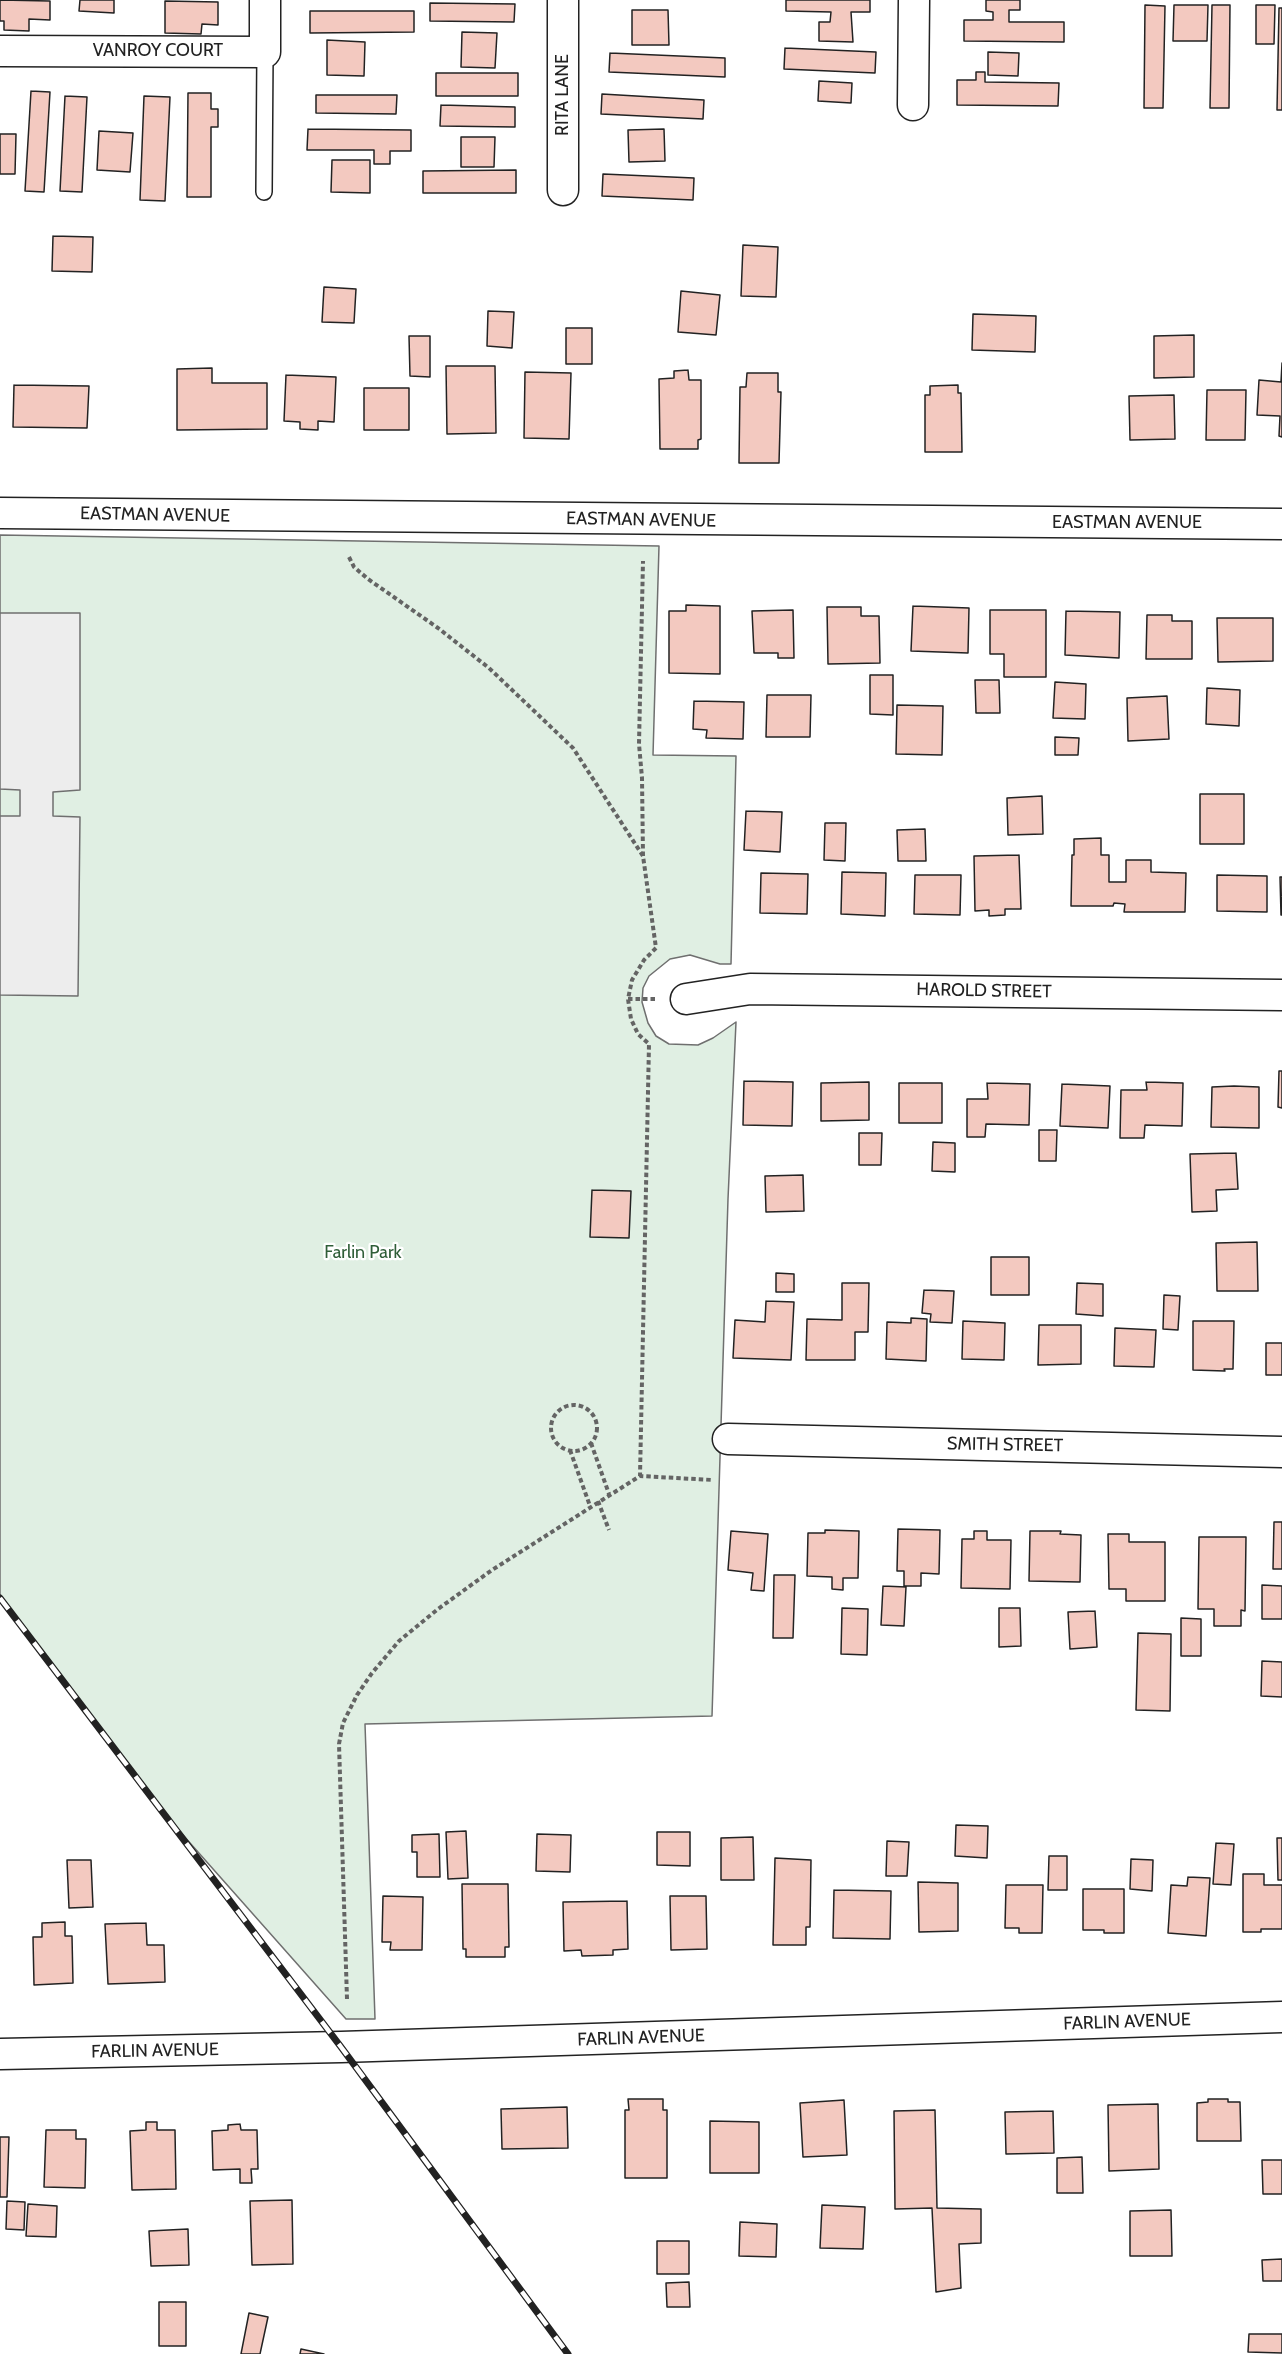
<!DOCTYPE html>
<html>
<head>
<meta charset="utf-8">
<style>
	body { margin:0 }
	canvas { display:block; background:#fff }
</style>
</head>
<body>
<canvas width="1282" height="2354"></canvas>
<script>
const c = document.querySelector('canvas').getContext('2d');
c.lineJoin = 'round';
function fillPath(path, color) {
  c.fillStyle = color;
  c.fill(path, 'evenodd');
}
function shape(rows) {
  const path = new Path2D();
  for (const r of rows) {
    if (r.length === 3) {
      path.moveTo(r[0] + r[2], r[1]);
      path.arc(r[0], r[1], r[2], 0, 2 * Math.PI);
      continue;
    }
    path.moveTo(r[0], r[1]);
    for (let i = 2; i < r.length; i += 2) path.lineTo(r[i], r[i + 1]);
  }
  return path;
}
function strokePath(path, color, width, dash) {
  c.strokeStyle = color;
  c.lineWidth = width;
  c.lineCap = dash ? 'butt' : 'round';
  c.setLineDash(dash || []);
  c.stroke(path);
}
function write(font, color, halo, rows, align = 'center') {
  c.font = font + ' Cabin,sans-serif';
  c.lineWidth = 4.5;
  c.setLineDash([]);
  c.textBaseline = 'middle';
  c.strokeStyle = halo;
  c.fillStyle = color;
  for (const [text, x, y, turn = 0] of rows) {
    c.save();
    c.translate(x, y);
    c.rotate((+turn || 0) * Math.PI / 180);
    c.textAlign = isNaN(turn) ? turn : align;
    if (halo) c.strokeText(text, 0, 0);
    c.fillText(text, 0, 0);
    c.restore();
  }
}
const green = shape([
	[0,535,659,546,653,755,736,756,731,964,720,964,690,955,670,959,649,976,643,988,642,1002,648,1023,656,1036,669,1044,698,1045,713,1038,736,1022,728,1199,712,1716,365,1724,375,2019,346,2019,159,1808,0,1598,0,535]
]);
fillPath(green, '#e0efe3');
strokePath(green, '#6f6f6f', 1.5);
const parking = shape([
	[0,613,80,613,80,790,53,792,53,816,80,817,78,996,0,995,0,816,20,816,20,790,0,789,0,613]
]);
fillPath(parking, '#ededed');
strokePath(parking, '#6f6f6f', 1.5);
const building = shape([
	[0,0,50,1,50,20,29,19,29,31,4,30,4,21,0,21,0,0],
	[80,0,114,0,114,13,79,11,80,0],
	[786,0,870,0,870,12,851,12,853,42,819,41,819,22,830,22,831,12,786,11,786,0],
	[986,0,1020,0,1020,10,1009,10,1009,22,1064,22,1064,42,964,41,964,20,993,20,993,12,986,11,986,0],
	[165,1,218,2,218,25,202,24,201,34,165,33,165,1],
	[430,3,515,4,514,22,430,21,430,3],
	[1145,5,1165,6,1163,108,1144,108,1145,5],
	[1174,5,1208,5,1207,41,1173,41,1174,5],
	[1212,5,1230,5,1229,108,1210,108,1212,5],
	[1256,5,1275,5,1274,44,1256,44,1256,5],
	[1279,8,1282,8,1282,110,1277,110,1279,8],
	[632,10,668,10,669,45,632,45,632,10],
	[310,11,414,11,414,32,310,33,310,11],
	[462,32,497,33,495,68,461,67,462,32],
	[327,40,365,42,364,76,327,75,327,40],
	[785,48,876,52,875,73,784,69,785,48],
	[988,52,1019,53,1018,76,988,75,988,52],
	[610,53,725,58,725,77,609,72,610,53],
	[976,72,985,72,985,82,1059,83,1058,106,957,105,957,80,976,80,976,72],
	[436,73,518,73,518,96,436,96,436,73],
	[819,81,852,83,851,103,818,101,819,81],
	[31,91,50,92,44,192,25,191,31,91],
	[188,93,211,93,211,109,218,109,218,127,211,127,211,197,187,197,188,93],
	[602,94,704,100,703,119,601,114,602,94],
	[316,95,397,95,396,114,316,113,316,95],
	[65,96,87,97,82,192,60,191,65,96],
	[144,96,170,97,165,201,140,200,144,96],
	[441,105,515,107,515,127,440,126,441,105],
	[308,129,411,130,411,151,390,151,390,164,374,164,374,150,307,150,308,129],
	[664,129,665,161,629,162,628,130,664,129],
	[99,131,133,133,130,172,97,170,99,131],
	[0,134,16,134,15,174,0,174,0,134],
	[461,137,495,137,494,167,461,167,461,137],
	[332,160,370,160,370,193,331,192,332,160],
	[516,170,516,193,423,193,423,171,516,170],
	[603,174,694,178,693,200,602,196,603,174],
	[53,236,93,237,92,272,52,271,53,236],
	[743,245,778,247,776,297,741,296,743,245],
	[324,287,356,289,354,323,322,322,324,287],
	[681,291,720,295,716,335,678,332,681,291],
	[488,311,514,312,512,348,487,346,488,311],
	[973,314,1036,316,1035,352,972,350,973,314],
	[566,328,592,328,592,364,566,364,566,328],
	[1194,335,1194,377,1154,378,1154,336,1194,335],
	[409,336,430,336,430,377,410,376,409,336],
	[1282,363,1282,437,1279,436,1280,416,1257,415,1259,380,1281,382,1282,363],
	[446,366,495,366,496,433,447,434,446,366],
	[212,368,212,383,267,383,267,429,177,430,177,369,212,368],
	[688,370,689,380,701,380,701,439,698,440,698,449,660,449,659,379,674,378,674,371,688,370],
	[525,372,571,373,569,439,524,438,525,372],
	[747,373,778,373,778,392,781,392,779,463,739,463,740,387,746,387,747,373],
	[286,375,336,377,334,422,318,421,318,430,300,429,300,422,284,421,286,375],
	[14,385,89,386,87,428,13,427,14,385],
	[958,385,958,393,961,393,962,452,925,452,925,395,930,395,930,386,958,385],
	[364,388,409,388,409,430,364,430,364,388],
	[1207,390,1246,390,1245,440,1206,440,1207,390],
	[1174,395,1175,439,1130,440,1129,396,1174,395],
	[686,605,720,606,720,674,669,673,669,611,686,611,686,605],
	[913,606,969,608,968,653,911,651,913,606],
	[827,607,861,607,861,616,879,616,880,663,828,664,827,607],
	[793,610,794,658,778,658,778,653,754,653,752,611,793,610],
	[990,610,1046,610,1046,677,1004,677,1004,654,990,654,990,610],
	[1066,611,1120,612,1119,658,1065,655,1066,611],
	[1147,615,1172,615,1172,621,1192,621,1192,659,1146,659,1147,615],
	[1217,618,1273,618,1273,661,1218,662,1217,618],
	[870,675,893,675,893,715,870,714,870,675],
	[975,680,999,680,1000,713,976,713,975,680],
	[1055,682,1086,684,1085,719,1053,718,1055,682],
	[1207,688,1240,690,1239,726,1206,724,1207,688],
	[767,695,811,695,810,737,766,737,767,695],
	[1167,696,1169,739,1128,741,1127,698,1167,696],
	[694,701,744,702,743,739,706,738,707,730,693,729,694,701],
	[897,705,943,706,942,755,896,754,897,705],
	[1055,737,1079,738,1078,755,1055,755,1055,737],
	[1200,794,1244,794,1244,844,1200,844,1200,794],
	[1042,796,1043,834,1008,835,1007,798,1042,796],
	[746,811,782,812,780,852,744,850,746,811],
	[825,823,846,823,845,861,824,860,825,823],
	[925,829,926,861,898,861,897,830,925,829],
	[1101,838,1101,855,1109,855,1109,882,1126,882,1126,860,1151,860,1151,872,1186,873,1185,912,1124,912,1125,904,1114,903,1113,906,1071,906,1072,855,1074,855,1074,839,1101,838],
	[1019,855,1021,909,1005,909,1005,915,989,916,989,910,975,911,974,856,1019,855],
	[842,872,886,873,885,916,841,914,842,872],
	[761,873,808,874,807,914,760,913,761,873],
	[915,875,961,875,960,915,914,914,915,875],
	[1217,875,1267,876,1267,912,1217,911,1217,875],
	[1280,877,1282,877,1282,915,1281,915,1280,877],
	[1279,1071,1282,1071,1282,1108,1278,1107,1279,1071],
	[744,1081,793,1082,792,1126,743,1125,744,1081],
	[869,1082,869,1120,821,1121,821,1083,869,1082],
	[1146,1082,1183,1083,1182,1126,1145,1125,1144,1138,1120,1138,1121,1090,1147,1090,1146,1082],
	[899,1083,942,1083,942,1123,899,1123,899,1083],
	[987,1083,1030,1084,1029,1125,986,1124,985,1137,967,1137,967,1099,988,1099,987,1083],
	[1062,1084,1110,1086,1108,1128,1060,1126,1062,1084],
	[1234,1086,1259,1087,1259,1128,1211,1127,1212,1087,1234,1086],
	[1039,1130,1057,1130,1056,1161,1039,1161,1039,1130],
	[859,1133,882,1133,881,1165,859,1165,859,1133],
	[933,1142,955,1143,955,1172,932,1171,933,1142],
	[1236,1153,1238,1189,1216,1190,1217,1211,1192,1212,1190,1154,1236,1153],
	[803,1175,804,1211,766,1212,765,1176,803,1175],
	[592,1190,631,1191,629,1238,590,1237,592,1190],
	[1257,1242,1258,1291,1217,1291,1216,1243,1257,1242],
	[991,1257,1029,1257,1029,1295,991,1295,991,1257],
	[776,1273,794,1274,794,1292,776,1292,776,1273],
	[842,1283,869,1283,868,1332,855,1332,855,1360,806,1360,807,1319,842,1320,842,1283],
	[1077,1283,1103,1284,1103,1316,1076,1314,1077,1283],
	[924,1290,954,1291,952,1323,930,1322,931,1314,922,1313,924,1290],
	[1164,1295,1180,1296,1178,1330,1163,1329,1164,1295],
	[766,1301,794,1302,791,1360,733,1358,735,1320,765,1322,766,1301],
	[911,1318,927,1319,926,1361,886,1359,887,1322,911,1323,911,1318],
	[963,1321,1005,1323,1004,1360,962,1359,963,1321],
	[1193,1321,1234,1321,1233,1369,1224,1369,1225,1371,1193,1370,1193,1321],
	[1039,1325,1081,1325,1081,1364,1038,1365,1039,1325],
	[1115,1328,1156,1330,1154,1367,1114,1366,1115,1328],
	[1266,1343,1282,1343,1282,1375,1266,1375,1266,1343],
	[1274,1522,1282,1522,1282,1569,1273,1569,1274,1522],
	[898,1529,940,1530,939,1574,921,1573,921,1586,904,1586,904,1571,897,1571,898,1529],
	[825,1530,859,1531,858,1578,843,1578,843,1590,832,1589,832,1577,807,1576,808,1533,825,1533,825,1530],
	[731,1531,768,1534,764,1591,751,1590,753,1573,728,1570,731,1531],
	[974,1531,987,1531,987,1540,1011,1540,1010,1589,961,1588,962,1539,974,1539,974,1531],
	[1030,1531,1061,1531,1060,1534,1081,1535,1080,1582,1029,1581,1030,1531],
	[1108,1534,1129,1534,1129,1542,1165,1542,1165,1601,1126,1601,1126,1589,1109,1589,1108,1534],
	[1199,1537,1246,1537,1245,1611,1241,1610,1241,1626,1214,1626,1214,1609,1198,1609,1199,1537],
	[774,1575,795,1575,793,1638,773,1638,774,1575],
	[1262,1585,1282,1586,1282,1619,1262,1619,1262,1585],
	[883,1586,906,1587,904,1626,881,1625,883,1586],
	[842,1608,868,1609,867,1655,841,1654,842,1608],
	[999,1608,1020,1608,1021,1646,999,1647,999,1608],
	[1095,1611,1097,1647,1070,1649,1068,1612,1095,1611],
	[1181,1618,1201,1619,1201,1656,1181,1656,1181,1618],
	[1138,1633,1171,1634,1170,1711,1136,1710,1138,1633],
	[1262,1661,1282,1662,1282,1697,1261,1696,1262,1661],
	[956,1825,988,1826,987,1858,955,1856,956,1825],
	[466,1831,468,1878,448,1879,446,1832,466,1831],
	[657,1832,690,1832,690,1866,657,1865,657,1832],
	[439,1834,440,1877,417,1877,417,1852,412,1852,412,1835,439,1834],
	[537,1834,571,1835,570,1872,536,1871,537,1834],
	[753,1837,754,1880,721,1880,721,1838,753,1837],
	[1277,1838,1282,1838,1282,1880,1278,1880,1277,1838],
	[887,1841,909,1842,907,1876,886,1876,887,1841],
	[1216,1843,1234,1844,1231,1885,1213,1884,1216,1843],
	[1049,1856,1067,1856,1067,1890,1048,1890,1049,1856],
	[775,1858,811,1860,810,1927,806,1927,806,1945,773,1945,775,1858],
	[1131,1859,1153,1860,1152,1891,1130,1889,1131,1859],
	[67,1860,91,1860,93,1907,69,1908,67,1860],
	[1243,1874,1264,1874,1264,1885,1282,1885,1282,1929,1261,1929,1261,1932,1243,1932,1243,1874],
	[1188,1877,1210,1878,1206,1936,1168,1933,1171,1885,1187,1886,1188,1877],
	[918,1882,958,1883,958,1931,919,1932,918,1882],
	[462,1884,508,1884,509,1947,505,1947,505,1957,466,1957,466,1949,463,1949,462,1884],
	[1006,1885,1043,1885,1042,1933,1019,1933,1019,1928,1005,1928,1006,1885],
	[1083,1889,1124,1889,1124,1933,1104,1933,1104,1930,1083,1930,1083,1889],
	[834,1890,891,1891,890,1939,833,1938,834,1890],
	[383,1896,423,1897,422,1950,390,1950,391,1942,382,1942,383,1896],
	[670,1896,706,1896,707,1949,671,1950,670,1896],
	[627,1901,628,1949,613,1950,613,1955,582,1956,581,1950,564,1951,563,1902,627,1901],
	[65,1922,65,1936,72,1936,73,1983,34,1985,33,1937,42,1937,42,1923,65,1922],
	[146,1923,147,1945,164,1945,165,1982,108,1984,105,1924,146,1923],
	[628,2099,663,2099,663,2110,667,2110,667,2178,625,2178,625,2110,629,2110,628,2099],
	[1208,2099,1228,2099,1228,2102,1240,2102,1241,2141,1197,2141,1197,2103,1208,2102,1208,2099],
	[844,2100,847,2155,803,2157,800,2103,844,2100],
	[1158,2104,1159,2169,1109,2171,1108,2105,1158,2104],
	[567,2107,568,2148,502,2149,501,2109,567,2107],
	[935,2110,937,2208,981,2209,981,2243,959,2244,961,2288,936,2292,932,2208,895,2209,894,2111,935,2110],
	[1053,2111,1054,2153,1006,2154,1005,2112,1053,2111],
	[710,2121,759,2122,759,2173,710,2173,710,2121],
	[146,2122,157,2122,157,2130,175,2130,176,2189,132,2190,130,2131,146,2130,146,2122],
	[240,2124,241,2130,257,2130,258,2169,251,2169,252,2183,240,2183,240,2169,213,2170,212,2131,228,2130,228,2125,240,2124],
	[46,2130,76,2130,76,2139,86,2139,85,2188,44,2187,46,2130],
	[0,2137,9,2137,7,2197,0,2197,0,2137],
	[1082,2157,1083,2193,1057,2193,1057,2158,1082,2157],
	[1262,2160,1282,2160,1282,2194,1263,2194,1262,2160],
	[292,2200,293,2264,252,2265,250,2201,292,2200],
	[7,2201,25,2202,24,2230,6,2229,7,2201],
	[28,2204,57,2206,56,2237,26,2236,28,2204],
	[822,2205,865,2207,863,2249,820,2248,822,2205],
	[1171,2210,1172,2256,1130,2256,1130,2211,1171,2210],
	[740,2222,777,2224,776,2257,739,2256,740,2222],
	[188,2229,189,2265,151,2266,149,2231,188,2229],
	[657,2241,689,2241,689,2274,657,2274,657,2241],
	[1282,2259,1282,2281,1263,2281,1262,2260,1282,2259],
	[689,2282,690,2307,667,2307,666,2283,689,2282],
	[159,2302,186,2302,186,2346,159,2346,159,2302],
	[249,2313,268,2317,260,2354,241,2354,249,2313],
	[1249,2334,1282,2334,1282,2353,1248,2352,1249,2334],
	[301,2349,324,2354,300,2354,301,2349]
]);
fillPath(building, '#f3c9c0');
strokePath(building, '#222', 1.5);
const lane = shape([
	[264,192,265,52]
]);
const street = shape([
	[563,0,563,190],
	[0,51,265,52,265,0],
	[913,105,914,0],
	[0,513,1282,524],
	[686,999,750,989,1282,995],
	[728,1439,1282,1452],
	[0,2054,341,2047,1282,2017]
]);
strokePath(lane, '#222', 18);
strokePath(street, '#222', 33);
strokePath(shape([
	[349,557,354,567,368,579,438,628,489,668,573,748,643,856,656,948,644,960,632,980,628,999,631,1019,638,1034,649,1044,640,1476],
	[643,856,642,778,639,744,643,561],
	[628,999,655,999],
	[574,1428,23],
	[591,1443,609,1494],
	[570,1450,590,1506],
	[598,1501,609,1530],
	[347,1999,339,1744,343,1723,357,1695,372,1673,399,1641,438,1609,492,1570,640,1476,713,1480]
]), '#646464', 4, [4.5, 3]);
strokePath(lane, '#fff', 15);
strokePath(street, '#fff', 30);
const rail = shape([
	[0,1598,341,2047,568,2354]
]);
strokePath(rail, '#222', 7);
strokePath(rail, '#fff', 4.5, [14]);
write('18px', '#222', '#fff', [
	["VANROY COURT",158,51],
	["RITA LANE",563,95,-90],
	["EASTMAN AVENUE",155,515,1],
	["EASTMAN AVENUE",641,520,1],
	["EASTMAN AVENUE",1127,523],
	["HAROLD STREET",984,991,1],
	["SMITH STREET",1005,1445,1],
	["FARLIN AVENUE",1127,2022,-2],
	["FARLIN AVENUE",641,2038,-2],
	["FARLIN AVENUE",155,2051,-1]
]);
write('18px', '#2f5e38', '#fff', [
	["Farlin Park",363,1253]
]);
</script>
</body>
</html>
